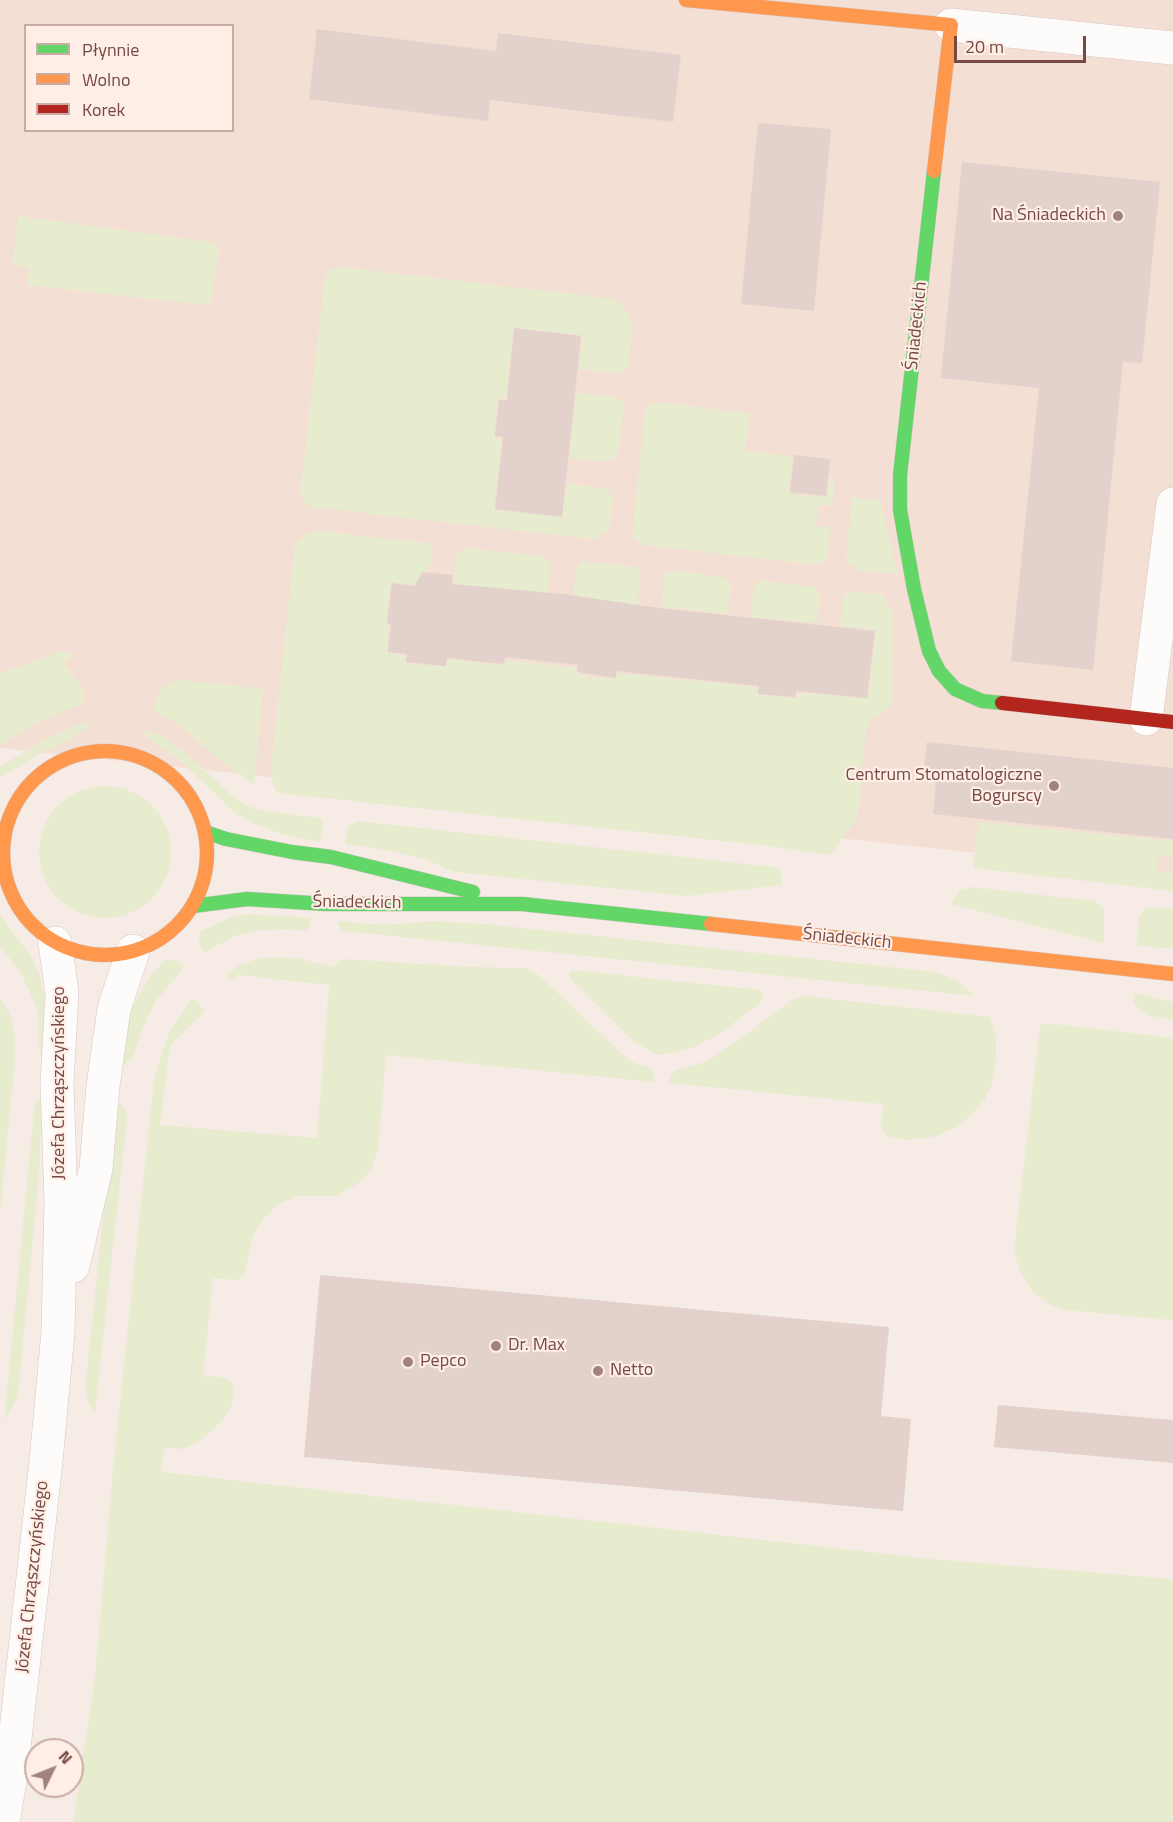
<!DOCTYPE html>
<html>
<head>
<meta charset="utf-8">
<style>
	body { margin:0 }
	#map { position:relative; width:1173px; height:1822px; overflow:hidden; background:#f6ebe5; font-family:"Titillium Web",sans-serif }
	canvas { display:block }
	.legend { position:absolute; left:24px; top:24px; width:210px; height:108px; box-sizing:border-box; background:#ffeee5; border:2px solid #c8aca5; margin:0; padding:8px 10px; list-style:none; font-size:18px; color:#754945 }
	.legend li { display:flex; align-items:center; gap:12px; height:30px }
	.legend b { width:30px; border:2px solid #c8aca5 }
	.north { position:absolute; left:24px; top:1738px; width:60px; height:60px; box-sizing:border-box; background:#ffeee5; border:2px solid #c8aca5; border-radius:50%; rotate:47deg; font-size:16px; font-weight:700; line-height:24px; text-align:center; color:#754945 }
	.north::after { content:''; display:block; margin:auto; width:21px; height:27px; background:#a2827d; clip-path:polygon(50% 0,100% 100%,50% 72%,0 100%) }
	.scale { position:absolute; left:954px; top:36px; width:132px; height:27px; box-sizing:border-box; border:3px solid #754945; border-top:0; padding-left:8px; font-size:18px; line-height:21px; white-space:nowrap; color:#754945; -webkit-text-stroke:4px #ffeee5; paint-order:stroke }
</style>
</head>
<body>
<div id="map">
<canvas width="1173" height="1822"></canvas>
<ul class="legend">
<li><b style="height:8px;background:#63d668"></b>Płynnie</li>
<li><b style="height:8px;background:#ff974d"></b>Wolno</li>
<li><b style="height:8px;background:#b3261e"></b>Korek</li>
</ul>
<div class="north">N</div>
<div class="scale">20 m</div>
</div>
<script>
const c = document.querySelector('canvas').getContext('2d');
c.lineJoin = 'round';
function fillPath(path, color) {
  c.fillStyle = color;
  c.fill(path, 'evenodd');
}
function shape(rows) {
  const path = new Path2D();
  for (const r of rows) {
    if (r.length === 3) {
      path.moveTo(r[0] + r[2], r[1]);
      path.arc(r[0], r[1], r[2], 0, 2 * Math.PI);
      continue;
    }
    path.moveTo(r[0], r[1]);
    for (let i = 2; i < r.length; i += 2) path.lineTo(r[i], r[i + 1]);
  }
  return path;
}
function strokePath(path, color, width, dash) {
  c.strokeStyle = color;
  c.lineWidth = width;
  c.lineCap = dash ? 'butt' : 'round';
  c.setLineDash(dash || []);
  c.stroke(path);
}
function write(font, color, halo, rows, align = 'center') {
  c.font = font + ' "Titillium Web",sans-serif';
  c.lineWidth = 4.5;
  c.setLineDash([]);
  c.textBaseline = 'middle';
  c.strokeStyle = halo;
  c.fillStyle = color;
  for (const [text, x, y, turn = 0] of rows) {
    c.save();
    c.translate(x, y);
    c.rotate((+turn || 0) * Math.PI / 180);
    c.textAlign = isNaN(turn) ? turn : align;
    if (halo) c.strokeText(text, 0, 0);
    c.fillText(text, 0, 0);
    c.restore();
  }
}
fillPath(shape([
	[0,0,1173,0,1173,874,0,748],
	[26,26,232,26,232,130,26,130]
]), '#f4dfd5');
fillPath(shape([
	[18,216,210,242,215,244,219,250,211,302,205,305,27,285,29,268,13,265],
	[340,267,615,299,623,306,633,323,628,367,618,373,579,369,582,335,514,328,506,399,498,399,494,437,502,438,494,510,562,517,567,484,605,488,613,497,609,529,605,534,593,539,310,507,305,503,300,496,325,276,330,271],
	[576,393,615,397,622,401,624,406,618,454,611,460,606,462,569,458],
	[659,402,750,414,745,451,793,456,789,494,827,497,830,477,835,478,832,506,818,505,816,526,831,527,827,556,825,560,817,565,644,545,639,542,633,536,633,529,645,410,652,403],
	[852,497,880,501,898,574,860,571,849,563,846,558],
	[319,531,427,543,433,550,432,565,428,565,427,582,417,582,415,585,391,582,386,624,389,625,387,653,406,655,405,663,447,667,448,659,504,665,508,660,579,668,579,675,616,679,618,673,757,687,757,694,796,699,797,692,868,699,876,630,840,626,843,598,850,591,882,594,893,615,892,705,867,724,857,819,830,855,769,846,278,793,273,786,271,769,295,544,310,532],
	[464,548,544,556,551,565,547,595,453,585,456,555],
	[583,561,635,567,641,575,637,605,573,597,576,568],
	[673,571,724,577,731,585,727,614,661,607,664,577,668,572],
	[763,581,813,587,818,590,820,595,817,623,750,617,754,587,757,582],
	[59,652,74,654,64,664,80,683,85,696,83,701,79,705,34,724,0,746,0,673],
	[180,680,263,689,254,785,230,768,175,722,153,710,160,691,168,683],
	[93,722,70,740,39,754,0,778,0,767,47,738,79,725],
	[143,730,163,736,195,761,230,794,247,806,264,811,320,818,323,823,320,842,284,835,257,825,235,813,180,760,147,738],
	[105,852,66],
	[357,821,774,867,779,869,782,876,781,885,686,896,455,872,423,859,397,852,345,844,348,827],
	[978,822,1173,841,1173,856,1159,855,1157,872,1173,874,1173,891,973,868],
	[972,887,1094,901,1104,910,1104,943,951,904,959,891],
	[1146,907,1173,909,1173,949,1137,945,1139,917],
	[248,914,311,918,310,926,304,931,286,929,253,931,235,936,205,952,199,946,200,931,230,918],
	[0,915,33,959,40,977,47,1010,45,1056,41,1055,39,1051,38,1010,22,976,0,945],
	[338,921,385,925,433,921,485,924,936,972,957,981,975,996,344,931,339,927],
	[279,957,301,959,333,967,342,959,472,967,527,968,540,976,623,1055,634,1063,650,1068,654,1073,654,1082,386,1055,378,1150,372,1167,362,1181,336,1196,295,1196,278,1205,263,1219,253,1236,244,1276,236,1280,213,1278,203,1376,221,1377,228,1380,233,1386,234,1395,232,1404,228,1413,216,1427,198,1442,181,1449,164,1448,161,1472,932,1559,1173,1579,1173,1822,73,1822,95,1677,113,1469,154,1079,162,1052,170,1031,193,998,205,1011,170,1046,160,1125,317,1138,329,985,238,975,233,981,226,974,239,965,260,958],
	[165,960,179,961,184,968,157,999,147,1017,132,1059,124,1065,119,1065,127,1016,149,978],
	[572,970,759,990,763,994,761,1003,716,1036,694,1047,662,1055,655,1054,633,1041,570,979,568,974],
	[1134,993,1173,1002,1173,1019,1150,1016,1143,1013,1134,1003],
	[0,996,11,1017,15,1040,15,1059,0,1215],
	[805,996,990,1017,996,1038,996,1060,992,1084,985,1099,971,1115,956,1127,933,1137,907,1140,889,1137,885,1133,881,1127,883,1104,669,1083,671,1076,675,1071,702,1063,725,1050,792,1000],
	[1045,1023,1173,1038,1173,1320,1064,1310,1046,1303,1033,1291,1019,1270,1014,1250,1040,1026],
	[42,1096,39,1175,18,1396,4,1421,35,1101],
	[115,1103,121,1105,126,1110,127,1118,95,1413,89,1404,85,1388]
]), '#e7ecce');
fillPath(shape([
	[317,29,496,51,498,33,681,55,673,122,490,100,488,121,309,99],
	[758,123,831,129,814,311,741,304],
	[962,162,1160,182,1142,363,1123,362,1093,670,1011,661,1039,388,941,378],
	[514,328,581,336,562,517,495,509,503,437,495,436,499,400,507,400],
	[794,455,830,459,826,496,790,492],
	[422,572,453,575,452,584,563,594,659,608,875,631,867,698,796,691,795,697,758,694,759,686,616,671,616,678,577,672,578,665,505,657,504,664,447,658,446,666,406,662,407,654,388,652,391,624,387,623,392,583,415,586],
	[927,742,1173,768,1173,839,933,814,936,780,923,779],
	[320,1275,889,1327,881,1416,911,1419,903,1511,304,1457],
	[998,1405,1173,1420,1173,1463,994,1447]
]), '#e3d1cc');
const street = shape([
	[951,25,1173,48],
	[1146,719,1173,504],
	[73,1266,96,1168,103,1086,114,1009,133,951],
	[3,1822,11,1775,46,1461,58,1332,61,1202,57,1083,62,993,55,943]
]);
const fast = shape([
	[934,171,900,475,900,510,914,589,929,651,939,671,955,689,982,701,1002,703],
	[205,832,226,839,292,852,331,857,473,892],
	[193,906,247,899,326,904,522,904,711,924]
]);
const slow = shape([
	[686,0,951,25,934,171],
	[105,853,102],
	[711,924,1173,974]
]);
const jam = shape([
	[1002,703,1173,722]
]);
strokePath(street, '#d7c7c3', 34);
strokePath(fast, '#d6c6c2', 15);
strokePath(slow, '#d6c6c2', 15);
strokePath(jam, '#d6c6c2', 15);
strokePath(street, '#fefcfb', 33);
strokePath(fast, '#63d668', 14);
strokePath(slow, '#ff974d', 14);
strokePath(jam, '#b3261e', 14);
for (const [x, y, r, color] of [
	[1118,216,6,"#a2827d"],
	[1054,786,6,"#a2827d"],
	[496,1346,6,"#a2827d"],
	[408,1362,6,"#a2827d"],
	[598,1371,6,"#a2827d"]
]) {
  const dot = new Path2D();
  dot.arc(x, y, r, 0, 2 * Math.PI);
  c.fillStyle = color;
  c.fill(dot);
  strokePath(dot, '#ffeee5', 2);
}
write('18px', '#754945', '#ffeee5', [
	["Na Śniadeckich",1106,216,"right"],
	["Centrum Stomatologiczne",1042,776,"right"],
	["Bogurscy",1042,797,"right"],
	["Dr. Max",508,1346],
	["Pepco",420,1362],
	["Netto",610,1371]
], 'left');
write('18px', '#754945', '#ffeee5', [
	["Śniadeckich",917,326,-84],
	["Śniadeckich",357,903,1],
	["Śniadeckich",847,939,6],
	["Józefa Chrząszczyńskiego",60,1083,-90],
	["Józefa Chrząszczyńskiego",33,1577,-84]
]);
</script>
</body>
</html>
